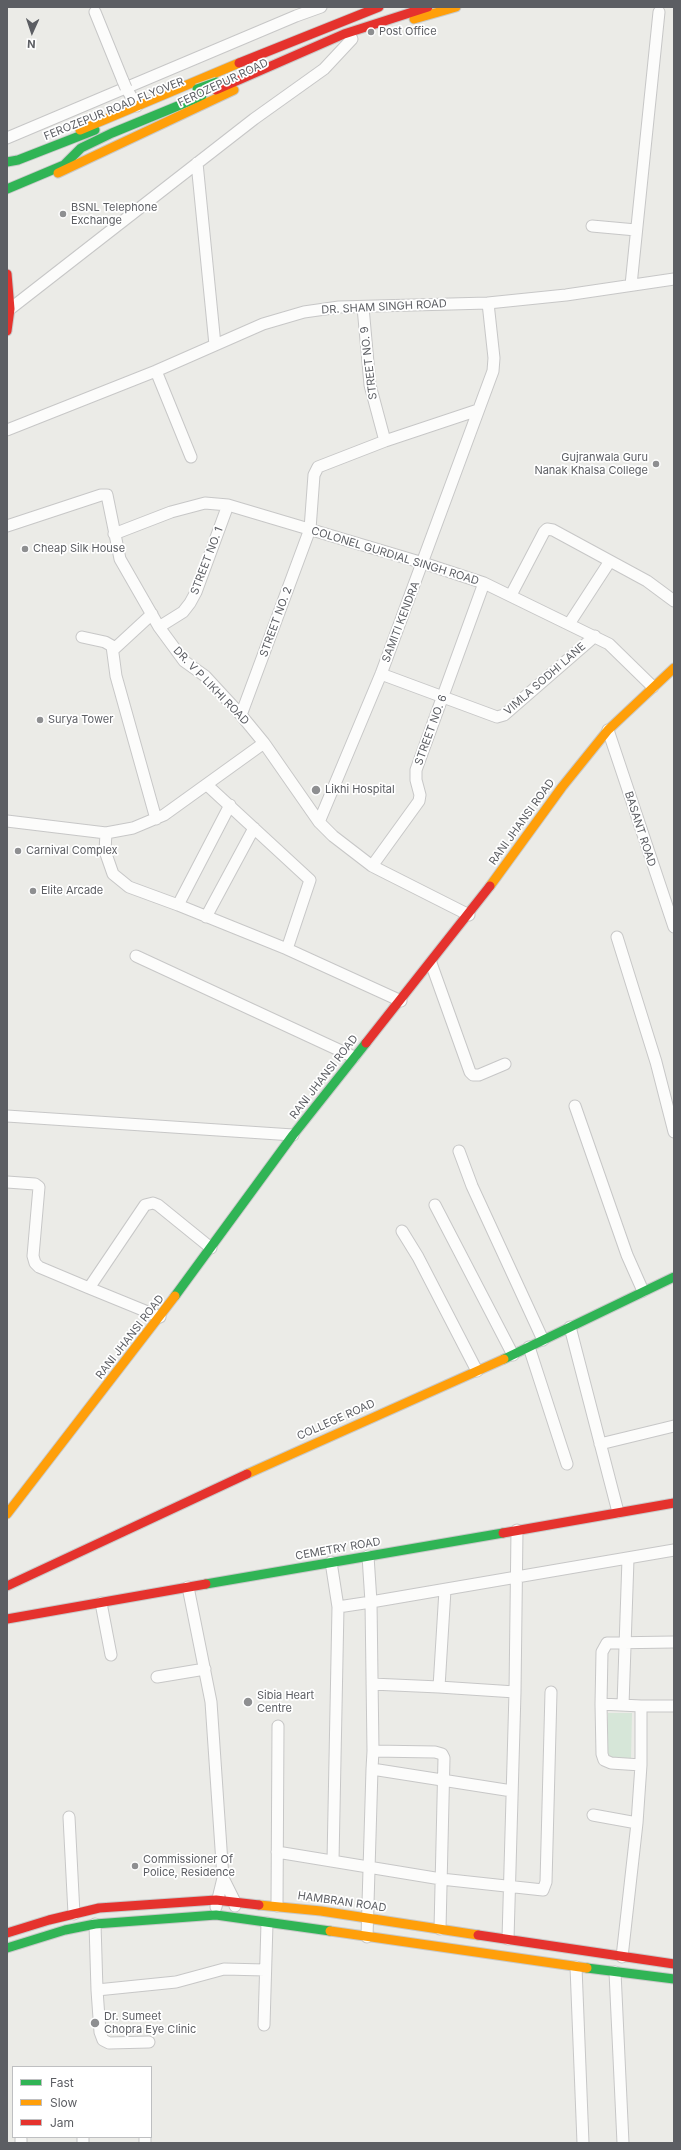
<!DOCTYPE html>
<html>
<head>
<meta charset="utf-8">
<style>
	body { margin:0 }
	#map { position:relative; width:681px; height:2150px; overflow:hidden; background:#ebebe7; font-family:Inter,sans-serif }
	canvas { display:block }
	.frame { position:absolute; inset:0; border:8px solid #5c5e63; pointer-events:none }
	.legend { position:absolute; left:12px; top:2066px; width:140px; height:72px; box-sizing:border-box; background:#fff; border:1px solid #bebfc1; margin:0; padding:5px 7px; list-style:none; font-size:12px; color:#5c5e63 }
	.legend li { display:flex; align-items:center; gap:8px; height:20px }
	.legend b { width:20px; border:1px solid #bebfc1 }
	.north { position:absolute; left:12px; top:12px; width:40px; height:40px; -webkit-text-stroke:3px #fff; paint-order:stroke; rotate:183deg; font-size:11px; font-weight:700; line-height:16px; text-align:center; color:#5c5e63 }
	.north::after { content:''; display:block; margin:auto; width:14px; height:18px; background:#5c5e63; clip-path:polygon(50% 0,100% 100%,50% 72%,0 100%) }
</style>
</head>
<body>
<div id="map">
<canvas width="681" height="2150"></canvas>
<div class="frame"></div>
<ul class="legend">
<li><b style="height:5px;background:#30b455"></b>Fast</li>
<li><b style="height:5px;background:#ff9f0a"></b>Slow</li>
<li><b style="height:5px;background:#e5322d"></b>Jam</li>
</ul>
<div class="north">N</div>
</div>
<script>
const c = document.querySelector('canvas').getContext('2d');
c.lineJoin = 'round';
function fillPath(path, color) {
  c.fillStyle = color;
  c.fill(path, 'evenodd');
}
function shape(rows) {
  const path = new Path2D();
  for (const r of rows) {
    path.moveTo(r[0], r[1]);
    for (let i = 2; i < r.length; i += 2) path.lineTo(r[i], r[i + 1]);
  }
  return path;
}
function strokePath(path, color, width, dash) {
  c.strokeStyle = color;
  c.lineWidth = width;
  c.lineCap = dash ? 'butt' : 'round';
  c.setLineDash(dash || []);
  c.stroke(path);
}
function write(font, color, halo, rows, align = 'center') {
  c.font = font + ' Inter,sans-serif';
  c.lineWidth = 3.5;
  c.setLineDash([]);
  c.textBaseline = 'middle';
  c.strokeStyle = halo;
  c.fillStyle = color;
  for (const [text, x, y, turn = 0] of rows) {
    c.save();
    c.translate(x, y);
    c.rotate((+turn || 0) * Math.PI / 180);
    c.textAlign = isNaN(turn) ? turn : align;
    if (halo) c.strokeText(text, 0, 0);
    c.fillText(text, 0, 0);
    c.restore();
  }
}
fillPath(shape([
	[608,1713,632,1713,631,1759,607,1758]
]), '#d6e6d8');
const street = shape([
	[95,12,123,81],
	[126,88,137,106],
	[7,138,296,16,321,7],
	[197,163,215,345],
	[592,226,636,230],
	[631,285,659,12],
	[363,307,370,385,385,441],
	[10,309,254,119,324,69,352,39],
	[156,371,191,457],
	[7,430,156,371,263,324,304,312,339,307,488,303,566,295,674,279],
	[7,526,101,495,107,495,120,559,159,627,184,661,205,676,241,715,264,743,319,822,333,836,372,866,469,915],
	[114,534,171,512,205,503,228,505,423,563,484,583,609,644,653,687],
	[511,595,544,532,547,529,553,530,647,581,674,601],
	[569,624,610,561],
	[159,627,183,612,190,603,196,592,228,505],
	[82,637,105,642,112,646,116,676,156,819],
	[113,650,152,614],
	[381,674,497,717,504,715,595,636],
	[241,715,310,529,314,475,318,467,385,441,478,410],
	[608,730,674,927],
	[207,785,310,880,287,949,401,1001],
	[230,805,178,905,287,949],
	[7,821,106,833,133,828,164,815,264,743],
	[319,822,381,674,493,371,494,358,488,303],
	[106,833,105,851,113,874,129,887,178,905],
	[372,866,419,801,420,795,416,780,416,770,484,583],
	[206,917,254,828],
	[617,937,656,1062,674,1132],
	[136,956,354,1057],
	[431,963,470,1072,473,1075,479,1075,505,1064],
	[575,1106,627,1255,643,1291],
	[7,1116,293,1135],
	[459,1151,472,1186,543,1340],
	[7,1182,35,1184,39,1187,33,1256,35,1263,39,1267,89,1288],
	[435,1205,513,1355],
	[402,1231,418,1257,477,1371],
	[160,1317,89,1288,145,1205,153,1203,158,1205,211,1248],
	[570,1327,618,1512],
	[529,1347,567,1464],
	[600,1444,674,1426],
	[331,1562,338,1607],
	[188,1587,211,1702,223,1878,216,1907],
	[101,1603,111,1655],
	[157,1677,205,1669],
	[372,1684,439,1687,445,1590],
	[439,1687,515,1692],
	[601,1704,602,1652,607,1643,674,1642],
	[623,1705,628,1559],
	[373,1751,372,1769,512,1791],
	[641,1765,611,1763,604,1760,602,1754,601,1704,641,1706],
	[593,1815,637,1823],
	[69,1817,74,1914],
	[277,1852,441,1879,543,1890,546,1882,551,1692],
	[333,1861,338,1607,371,1602,368,1556],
	[223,1878,235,1902,235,1906],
	[277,1906,278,1726],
	[95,1924,97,1990,100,2032,103,2040,109,2043,149,2042],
	[440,1929,444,1758,442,1754,435,1752,373,1751,371,1602,674,1550],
	[367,1937,372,1769],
	[508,1939,515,1692,517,1530],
	[622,1957,637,1823,641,1765,641,1706,674,1706],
	[576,1967,583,2143],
	[615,1972,623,2143],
	[97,1990,176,1982,224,1969,265,1970],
	[264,2025,267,1923],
	[83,2137,83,2143],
	[145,2137,145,2143],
	[21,2139,21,2143]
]);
const fast = shape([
	[7,162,18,160,95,130],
	[7,189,64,165,81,148,112,133,202,96],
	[175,1296,293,1135,366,1043],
	[504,1359,674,1277],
	[206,1584,503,1533],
	[7,1948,65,1930,95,1924,216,1915,330,1931],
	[587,1968,674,1979]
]);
const slow = shape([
	[414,19,456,7],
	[80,130,239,63],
	[58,173,234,90],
	[490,886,562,787,608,730,674,668],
	[247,1474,504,1359],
	[7,1514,175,1296],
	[259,1905,321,1911,478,1935],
	[330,1931,587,1968]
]);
const jam = shape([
	[239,63,379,7],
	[216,90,344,34,428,7],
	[7,274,10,309,7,331],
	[366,1043,490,886],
	[503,1533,674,1503],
	[7,1586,247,1474],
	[7,1619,206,1584],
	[7,1933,49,1920,99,1908,216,1900,259,1905],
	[478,1935,674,1964]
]);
strokePath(street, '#c7c7c7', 13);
strokePath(fast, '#c8c9c9', 11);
strokePath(slow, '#c8c9c9', 11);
strokePath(jam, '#c8c9c9', 11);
strokePath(street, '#fcfcfb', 11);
strokePath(fast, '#30b455', 9);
strokePath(slow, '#ff9f0a', 9);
strokePath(jam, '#e5322d', 9);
const streetBridge = shape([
	[123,81,126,88]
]);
const fastBridge = shape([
	[197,89,217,82]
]);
strokePath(streetBridge, '#c7c7c7', 13, []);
strokePath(fastBridge, '#d0d0b8', 11, []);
strokePath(streetBridge, '#fcfcfb', 11);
strokePath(fastBridge, '#30b455', 9);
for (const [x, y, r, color] of [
	[371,32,4,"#8e8f91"],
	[63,214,4,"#8e8f91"],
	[656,464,4,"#8e8f91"],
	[25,549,4,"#8e8f91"],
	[40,720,4,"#8e8f91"],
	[316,790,5,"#8e8f91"],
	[18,851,4,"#8e8f91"],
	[33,891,4,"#8e8f91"],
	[248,1702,5,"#8e8f91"],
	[135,1866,4,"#8e8f91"],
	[95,2023,5,"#8e8f91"]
]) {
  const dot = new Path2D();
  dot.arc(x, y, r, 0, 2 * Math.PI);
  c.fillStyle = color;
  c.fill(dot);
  strokePath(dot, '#fff', 1.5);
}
write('11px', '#5c5e63', '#fff', [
	["Post Office",379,32],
	["BSNL Telephone",71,208],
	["Exchange",71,221],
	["Gujranwala Guru",648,458,"right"],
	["Nanak Khalsa College",648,471,"right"],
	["Cheap Silk House",33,549],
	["Surya Tower",48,720],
	["Likhi Hospital",325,790],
	["Carnival Complex",26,851],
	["Elite Arcade",41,891],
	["Sibia Heart",257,1696],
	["Centre",257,1709],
	["Commissioner Of",143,1860],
	["Police, Residence",143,1873],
	["Dr. Sumeet",104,2017],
	["Chopra Eye Clinic",104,2030]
], 'left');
write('11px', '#5c5e63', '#fff', [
	["FEROZEPUR ROAD",223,83,-25],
	["FEROZEPUR ROAD FLYOVER",114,109,-22],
	["DR. SHAM SINGH ROAD",384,307,-3],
	["STREET NO. 9",369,363,-97],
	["COLONEL GURDIAL SINGH ROAD",395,556,17],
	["STREET NO. 1",207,561,-69],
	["STREET NO. 2",276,622,-70],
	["SAMITI KENDRA",401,622,-69],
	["VIMLA SODHI LANE",545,679,-41],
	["DR. V P LIKHI ROAD",211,686,46],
	["STREET NO. 6",431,730,-70],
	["RANI JHANSI ROAD",522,822,-54],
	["BASANT ROAD",640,829,72],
	["RANI JHANSI ROAD",324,1077,-52],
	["RANI JHANSI ROAD",130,1337,-52],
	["COLLEGE ROAD",336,1420,-24],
	["CEMETRY ROAD",338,1549,-10],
	["HAMBRAN ROAD",342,1902,8]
]);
</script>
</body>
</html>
